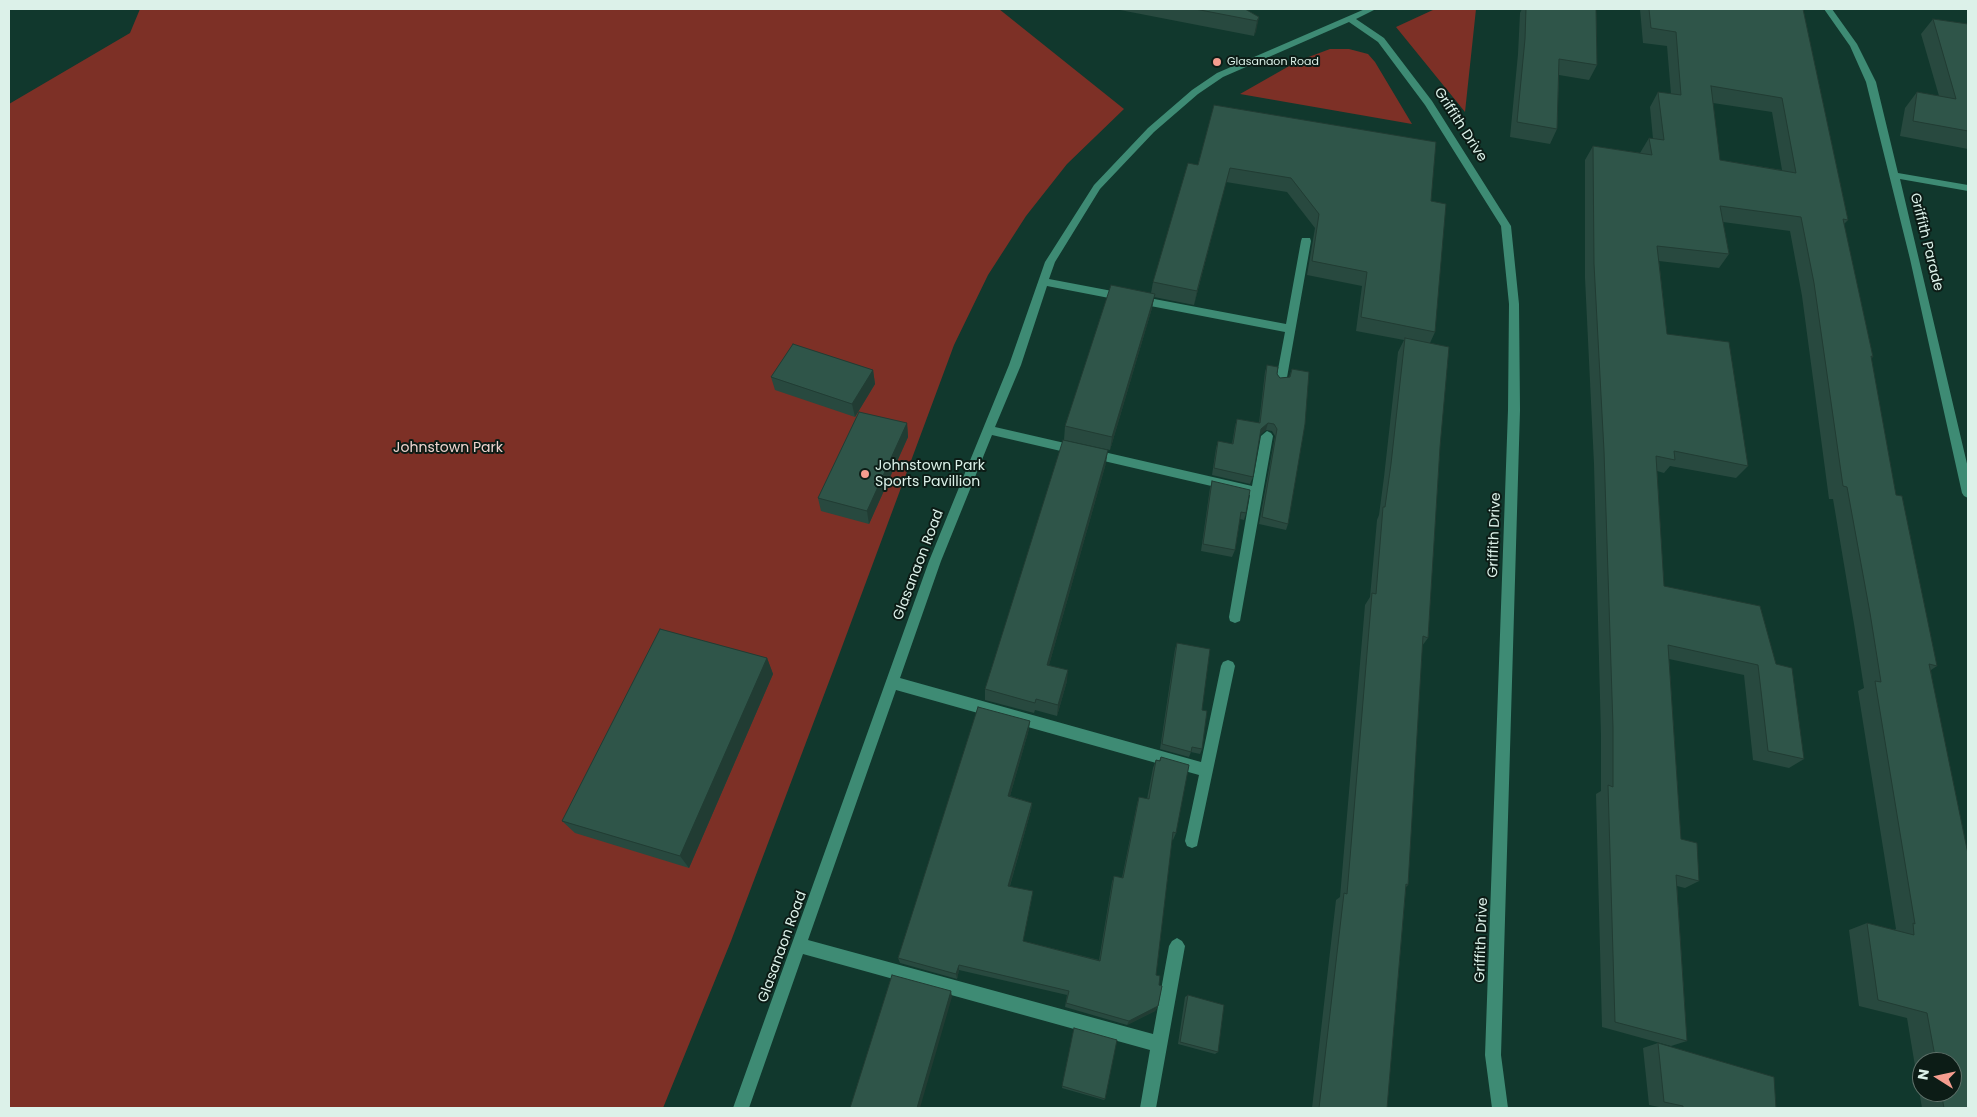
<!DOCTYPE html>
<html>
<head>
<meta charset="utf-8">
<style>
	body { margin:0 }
	#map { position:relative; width:1977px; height:1117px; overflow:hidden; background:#11382d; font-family:Poppins,sans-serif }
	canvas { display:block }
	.frame { position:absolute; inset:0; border:10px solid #dcf1e9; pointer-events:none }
	.north { position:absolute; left:1912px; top:1052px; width:50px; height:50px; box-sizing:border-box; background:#0c1c16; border:1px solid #5f716a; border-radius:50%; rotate:280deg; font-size:14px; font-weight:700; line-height:20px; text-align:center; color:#dcf1e9 }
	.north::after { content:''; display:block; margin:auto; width:18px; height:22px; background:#f59d8f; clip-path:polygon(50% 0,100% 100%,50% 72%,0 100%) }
</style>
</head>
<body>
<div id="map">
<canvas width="1977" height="1117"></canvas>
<div class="frame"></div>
<div class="north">N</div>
</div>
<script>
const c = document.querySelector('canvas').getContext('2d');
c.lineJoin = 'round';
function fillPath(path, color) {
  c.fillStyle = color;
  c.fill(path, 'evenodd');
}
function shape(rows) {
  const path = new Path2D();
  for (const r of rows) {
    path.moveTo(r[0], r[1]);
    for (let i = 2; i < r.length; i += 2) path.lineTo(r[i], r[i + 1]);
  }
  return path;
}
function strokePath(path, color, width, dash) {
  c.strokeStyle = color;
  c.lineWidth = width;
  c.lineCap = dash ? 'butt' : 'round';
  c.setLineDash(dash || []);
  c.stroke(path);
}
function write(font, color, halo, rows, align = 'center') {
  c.font = font + ' Poppins,sans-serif';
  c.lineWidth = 4;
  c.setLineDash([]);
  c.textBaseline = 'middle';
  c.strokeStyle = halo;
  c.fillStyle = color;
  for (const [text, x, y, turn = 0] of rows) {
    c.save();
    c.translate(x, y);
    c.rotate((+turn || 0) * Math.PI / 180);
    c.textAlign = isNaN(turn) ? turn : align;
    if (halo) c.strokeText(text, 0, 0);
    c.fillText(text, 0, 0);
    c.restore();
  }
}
fillPath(shape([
	[140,9,999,9,1124,109,1067,164,1026,216,988,275,954,345,833,671,731,941,663,1108,9,1108,9,104,130,33],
	[1435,9,1476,9,1465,112,1396,27],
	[1330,49,1349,49,1368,54,1375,62,1412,124,1240,94,1298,61]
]), '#7d3026');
fillPath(shape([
	[1365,9,1376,9,1356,19,1384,38,1432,101,1511,226,1519,304,1520,410,1501,1055,1508,1108,1492,1108,1485,1055,1508,410,1509,304,1501,226,1425,105,1378,42,1349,22,1223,77,1198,94,1154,132,1100,189,1055,262,1049,279,1286,324,1301,241,1302,238,1310,238,1311,241,1286,383,1278,383,1276,380,1285,332,1047,286,1021,365,995,427,1252,486,1261,436,1267,431,1271,433,1273,436,1240,621,1235,623,1230,621,1229,617,1250,495,992,435,941,561,900,678,1201,762,1221,666,1223,662,1228,660,1233,662,1235,666,1197,846,1192,848,1187,846,1185,841,1199,775,896,690,808,940,1153,1034,1169,946,1172,941,1177,938,1182,941,1185,946,1156,1108,1140,1108,1150,1050,803,954,749,1108,733,1108,929,561,1009,365,1045,262,1094,185,1148,128,1192,90,1217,73,1365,9],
	[1824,9,1832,9,1857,44,1876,82,1898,173,1968,185,1968,191,1900,179,1968,468,1968,498,1964,496,1962,493,1910,259,1866,82,1850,46,1824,9]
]), '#3e8b74');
fillPath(shape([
	[1115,9,1245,9,1259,17,1254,36],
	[1522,9,1596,9,1597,65,1589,80,1559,75,1557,129,1550,144,1510,137,1518,54,1520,13],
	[1640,9,1803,9,1848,220,1844,224,1873,357,1871,358,1896,495,1937,666,1931,670,1968,1108,1922,1108,1907,1018,1859,1006,1849,930,1867,923,1894,930,1896,929,1858,691,1864,688,1854,624,1833,499,1829,499,1802,296,1790,231,1723,222,1729,254,1719,268,1659,261,1667,334,1748,466,1736,478,1670,466,1664,473,1657,471,1664,586,1776,664,1804,759,1789,768,1753,760,1744,675,1669,659,1681,839,1699,881,1685,888,1677,886,1687,1041,1671,1046,1602,1027,1596,794,1601,791,1601,737,1594,464,1585,278,1585,160,1593,146,1640,153,1649,138,1653,139,1650,107,1658,92,1671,94,1667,46,1643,43],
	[1713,103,1772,112,1782,170,1720,160],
	[1922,1062,1952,1062,1952,1092,1922,1092],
	[1933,19,1968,24,1968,149,1900,136,1905,108,1917,92,1939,96,1921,34],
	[1214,105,1431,201,1435,332,1430,343,1440,447,1428,638,1422,646,1408,885,1406,887,1387,1108,1312,1108,1336,900,1340,897,1365,605,1370,597,1377,520,1379,515,1384,477,1398,352,1404,340,1356,331,1362,286,1307,275,1315,228,1287,192,1226,182,1194,305,1154,297,1152,308,1110,450,1064,440,1065,426,1151,293,1153,282,1198,165],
	[1267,365,1280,378,1289,377,1292,369,1288,524,1286,530,1259,524,1275,436,1272,431,1266,430,1260,434,1253,477,1250,484,1212,475,1216,448,1218,441,1232,444,1235,426,1237,419,1259,423,1265,372],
	[873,370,875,384,855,417,775,390,771,377],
	[907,423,908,437,869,524,821,511,818,498],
	[1106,463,1049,665,1067,681,1057,716,1035,710,1034,713,985,700,985,689],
	[1212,481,1246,513,1244,520,1240,519,1235,550,1232,557,1201,551,1210,488],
	[1177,643,1202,710,1202,749,1200,754,1191,752,1189,757,1160,749,1175,649],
	[767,658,773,674,689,868,575,833,562,821],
	[1029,729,1010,796,1032,803,1031,810,1010,886,1032,897,1023,941,1099,960,1112,882,1114,876,1122,878,1137,804,1139,797,1147,799,1153,768,1156,760,1159,761,1161,757,1176,833,1173,840,1172,839,1156,975,1159,985,1158,1006,1155,1011,1127,1025,1065,1007,1067,995,959,970,957,979,900,963,898,958],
	[1188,995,1218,1052,1215,1054,1178,1044,1185,997],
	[1074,1028,1105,1099,1104,1100,1062,1088],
	[1658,1043,1776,1108,1664,1108,1649,1105,1643,1048]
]), '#28493f');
fillPath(shape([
	[1259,17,1256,32,1254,36,1257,21],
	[1230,168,1226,182,1194,305,1197,291],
	[1155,294,1152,308,1110,450,1112,437],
	[873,370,875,384,855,417,852,404],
	[907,423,908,437,869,524,867,511],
	[1268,423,1266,430,1259,436,1261,429],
	[1108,450,1106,463,1046,676,1047,665],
	[767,658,773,674,689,868,680,856],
	[1068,670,1067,681,1057,716,1058,705],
	[1030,721,1029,729,1008,803,1008,796],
	[1032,803,1031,810,1008,892,1008,886],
	[959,965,959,970,957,979,956,974],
	[951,991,952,997,920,1108,917,1108],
	[1158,1006,1155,1011,1127,1025,1129,1021]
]), '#213c33');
const building = shape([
	[1195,9,1245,9,1259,17,1257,21,1195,9],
	[1526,9,1596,9,1597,65,1559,59,1557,129,1517,122,1525,39,1526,9],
	[1649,9,1803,9,1848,220,1843,219,1873,357,1871,356,1896,495,1902,496,1937,666,1929,664,1968,854,1968,1108,1944,1108,1941,1092,1952,1092,1952,1062,1936,1062,1927,1013,1878,1000,1867,923,1914,935,1913,923,1915,924,1875,681,1881,682,1870,613,1847,487,1843,486,1814,283,1801,217,1720,206,1729,254,1657,246,1667,334,1729,342,1748,466,1674,451,1675,460,1656,456,1664,586,1760,606,1776,664,1792,668,1804,759,1768,751,1758,665,1668,645,1681,839,1697,843,1699,881,1676,875,1687,1041,1615,1022,1608,785,1613,787,1613,727,1604,451,1594,264,1593,146,1652,155,1649,138,1664,140,1658,92,1681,95,1676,32,1651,28,1649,9],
	[1711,86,1782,98,1796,173,1720,160,1711,86],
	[1933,19,1968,24,1968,131,1913,121,1917,92,1956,99,1933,19],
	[1214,105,1436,142,1431,201,1446,204,1435,332,1361,317,1367,272,1312,261,1319,214,1291,178,1230,168,1197,291,1153,282,1188,163,1198,165,1214,105],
	[1111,285,1155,294,1112,437,1065,426,1111,285],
	[1405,338,1449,347,1440,447,1428,638,1423,636,1408,885,1406,884,1387,1108,1319,1108,1344,893,1347,894,1372,593,1376,594,1383,507,1385,507,1391,464,1405,338],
	[793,344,873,370,852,404,771,377,793,344],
	[1267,365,1278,367,1277,374,1280,378,1290,377,1292,369,1309,372,1305,424,1288,524,1262,517,1277,429,1274,424,1268,423,1261,429,1253,477,1214,468,1218,441,1233,444,1237,419,1260,423,1267,365],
	[859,412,907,423,867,511,818,498,859,412],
	[1063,440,1108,450,1047,665,1068,670,1058,705,1036,699,1035,703,985,689,1063,440],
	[1212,481,1250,490,1246,513,1241,512,1235,550,1203,544,1212,481],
	[660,629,767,658,680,856,562,821,660,629],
	[1177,643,1210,649,1202,710,1207,711,1202,749,1192,747,1191,752,1162,744,1177,643],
	[978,707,1030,721,1008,796,1032,803,1008,886,1033,891,1023,941,1100,961,1114,876,1123,878,1139,797,1149,799,1156,760,1160,761,1161,757,1189,765,1176,833,1173,832,1156,975,1160,976,1159,985,1162,986,1158,1006,1129,1021,1066,1003,1069,991,959,965,956,974,898,958,978,707],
	[892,975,951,991,917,1108,850,1108,892,975],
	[1188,995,1224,1005,1218,1052,1180,1042,1188,995],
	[1074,1028,1117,1040,1105,1099,1062,1086,1074,1028],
	[1658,1043,1774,1077,1776,1108,1683,1108,1683,1106,1664,1102,1658,1043]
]);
fillPath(building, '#2f5549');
strokePath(building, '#213c33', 1);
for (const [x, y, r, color] of [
	[1217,62,5,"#f59d8f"],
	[865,474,5,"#f59d8f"]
]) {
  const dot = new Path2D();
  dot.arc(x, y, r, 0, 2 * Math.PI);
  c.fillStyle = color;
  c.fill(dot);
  strokePath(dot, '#0c1c16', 2);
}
write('11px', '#dcf1e9', '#0c1c16', [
	["Glasanaon Road",1227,62]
], 'left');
write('14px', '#dcf1e9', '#0c1c16', [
	["Griffith Drive",1460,125,57],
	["Griffith Parade",1926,242,76],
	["Griffith Drive",1495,535,-88],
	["Glasanaon Road",919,565,-69],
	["Griffith Drive",1482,940,-88],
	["Glasanaon Road",783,947,-70]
]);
write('14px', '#efd4cf', '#0c1c16', [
	["Johnstown Park",448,448]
]);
write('14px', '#dcf1e9', '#0c1c16', [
	["Johnstown Park",875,466],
	["Sports Pavillion",875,482]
], 'left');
</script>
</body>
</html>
